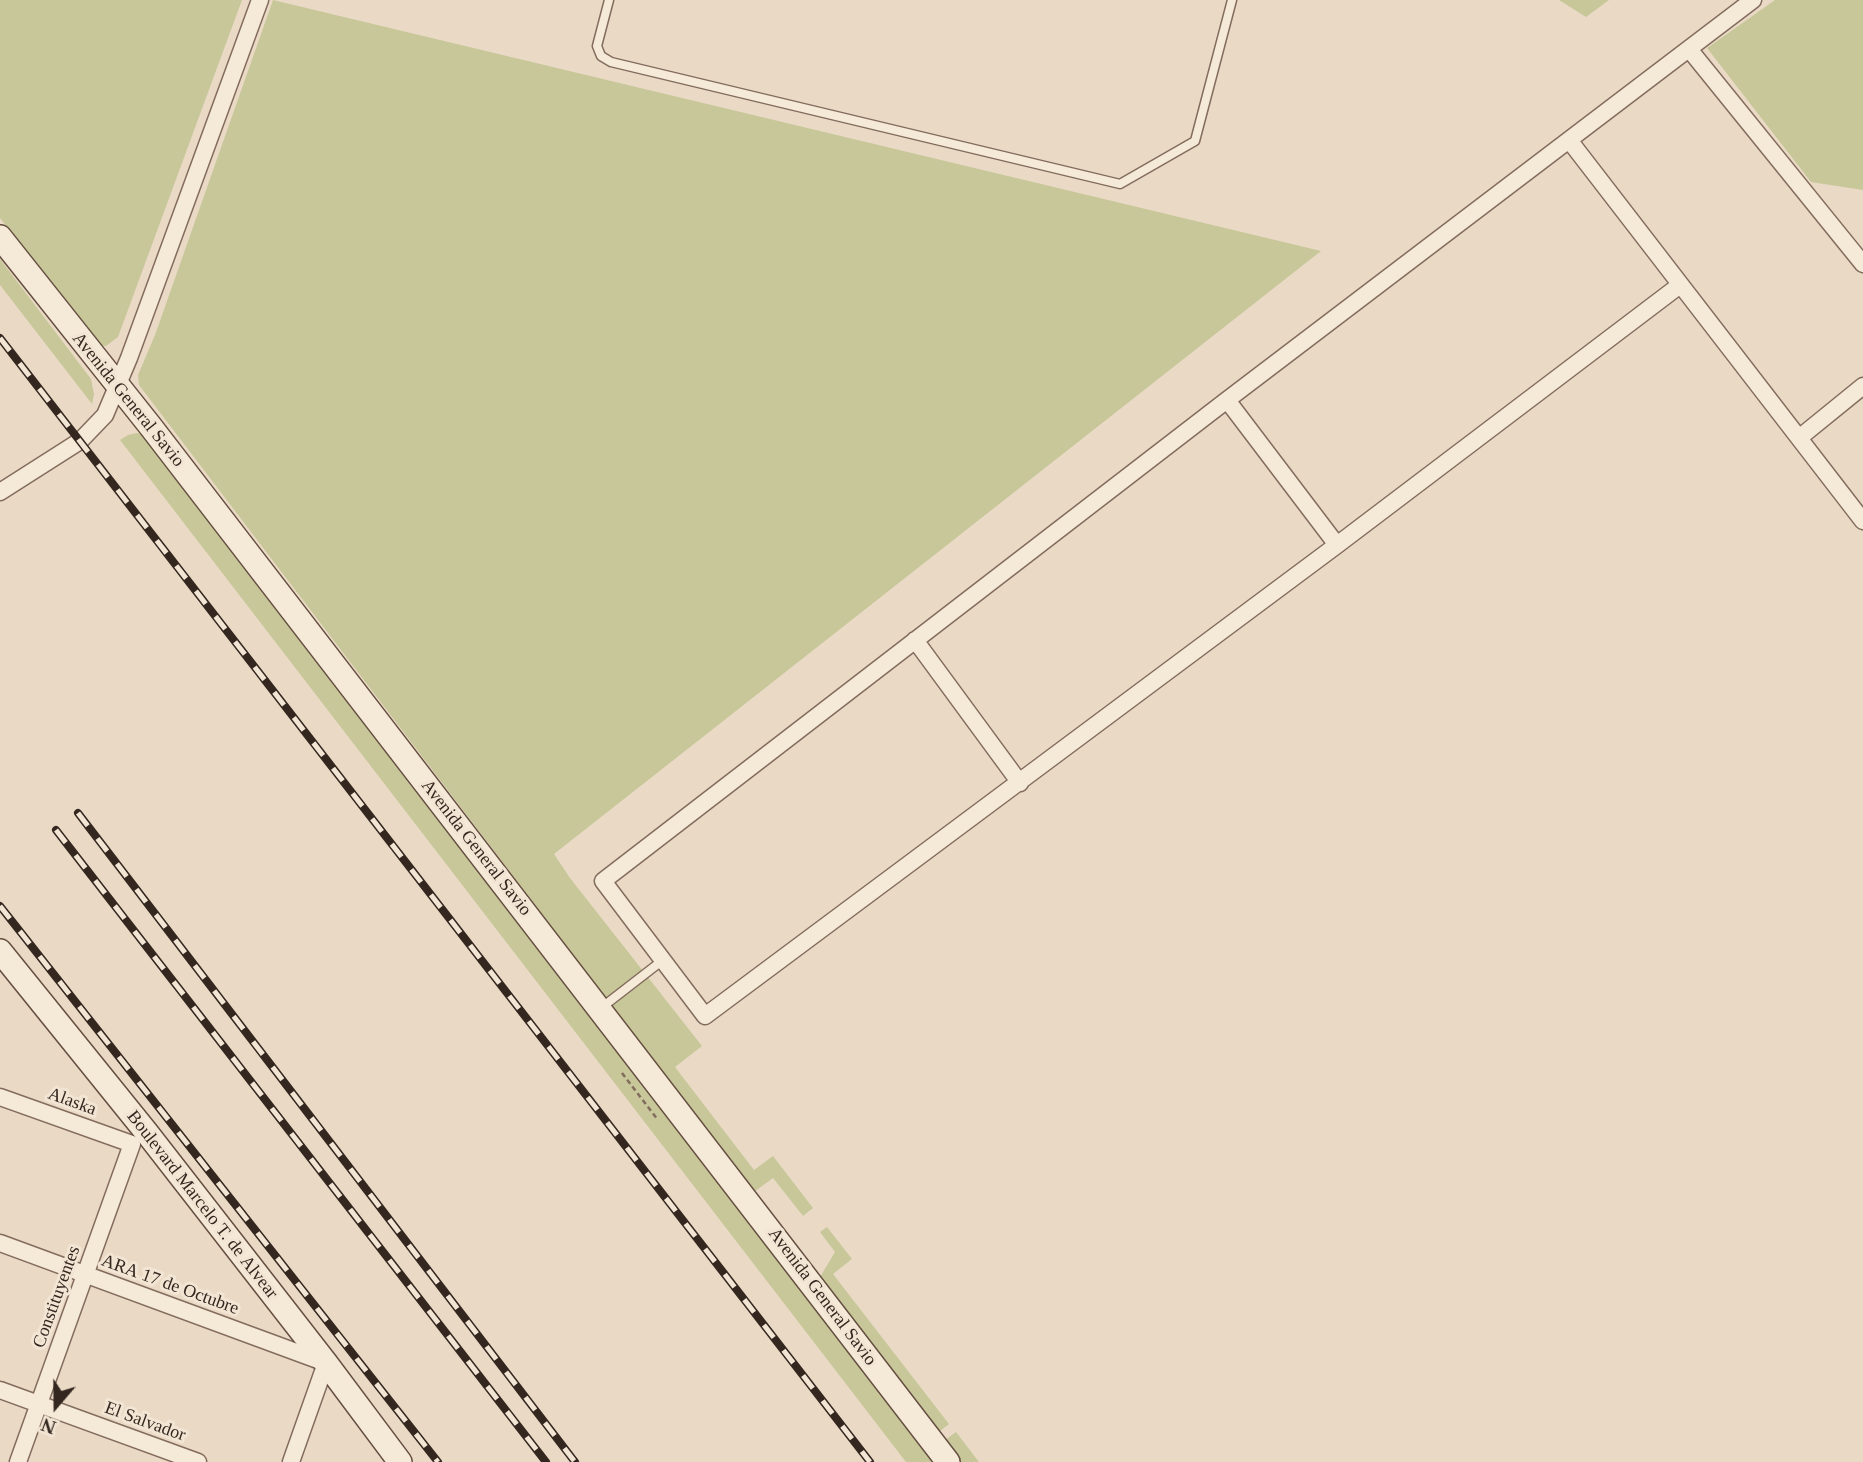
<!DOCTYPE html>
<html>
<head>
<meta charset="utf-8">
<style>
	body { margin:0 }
	#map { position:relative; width:1863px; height:1462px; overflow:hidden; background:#eadac5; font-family:"Times New Roman",serif }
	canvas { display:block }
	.north { position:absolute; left:21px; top:1371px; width:70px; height:70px; -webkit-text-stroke:5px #f2e5d4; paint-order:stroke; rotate:200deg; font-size:19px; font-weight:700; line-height:28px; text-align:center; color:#34271f }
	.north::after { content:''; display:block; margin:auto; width:24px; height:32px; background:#34271f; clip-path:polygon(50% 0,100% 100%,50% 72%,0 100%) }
</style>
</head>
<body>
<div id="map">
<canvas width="1863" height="1462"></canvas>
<div class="north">N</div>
</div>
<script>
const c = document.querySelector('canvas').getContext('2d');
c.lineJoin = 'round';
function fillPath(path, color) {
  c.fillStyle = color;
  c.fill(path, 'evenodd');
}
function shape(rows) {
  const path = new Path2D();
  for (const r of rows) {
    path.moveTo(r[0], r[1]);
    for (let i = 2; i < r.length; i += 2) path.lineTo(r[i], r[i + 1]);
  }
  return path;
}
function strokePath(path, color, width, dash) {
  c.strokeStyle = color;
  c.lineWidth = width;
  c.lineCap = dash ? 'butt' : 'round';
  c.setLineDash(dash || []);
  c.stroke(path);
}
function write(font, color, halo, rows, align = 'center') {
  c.font = font + ' "Times New Roman",serif';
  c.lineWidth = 6;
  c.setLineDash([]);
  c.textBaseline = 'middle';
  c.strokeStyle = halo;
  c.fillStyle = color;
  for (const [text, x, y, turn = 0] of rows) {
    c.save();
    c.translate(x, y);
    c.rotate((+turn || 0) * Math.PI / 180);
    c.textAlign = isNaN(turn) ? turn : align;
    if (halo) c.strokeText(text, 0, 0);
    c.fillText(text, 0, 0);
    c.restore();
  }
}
fillPath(shape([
	[0,0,242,0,118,337,106,346,99,345,0,218],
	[273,0,1321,251,554,854,570,878,702,1046,675,1067,754,1170,773,1156,813,1208,803,1216,773,1178,754,1192,139,385,138,375,155,335],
	[1559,0,1609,0,1586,17],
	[1775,0,1863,0,1863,190,1811,182,1707,48],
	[0,259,91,379,94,394,92,404,0,285],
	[137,433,144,434,935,1462,906,1462,120,440,128,435],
	[827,1227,852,1259,833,1274,949,1424,939,1432,820,1277,835,1252,820,1232],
	[956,1432,979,1462,961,1462,945,1440]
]), '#c7c79a');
const lane = shape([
	[609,0,597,46,601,56,611,62,1120,184,1195,141,1232,0],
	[601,1008,663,960]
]);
const street = shape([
	[1689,49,1863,264],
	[1569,140,1863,521],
	[1680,285,1337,545,705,1016,603,881,1227,400,1753,0],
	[1227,400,1337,545],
	[1799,438,1863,386],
	[0,492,80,441,105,415,129,358,260,0],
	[915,640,1020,783],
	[0,1097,132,1144],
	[0,1243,326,1363,291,1462],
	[0,1390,198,1462],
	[18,1462,132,1144]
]);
const secondary = shape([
	[0,237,151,427,948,1462],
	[0,951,147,1133,326,1363,400,1462]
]);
strokePath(lane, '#836c5d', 11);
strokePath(street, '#836c5d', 19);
strokePath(secondary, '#654e40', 26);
strokePath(shape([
	[622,1073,658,1120]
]), '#836c5d', 2.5, [5, 3.5]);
strokePath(lane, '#f5e9d7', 8);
strokePath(street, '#f5e9d7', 16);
strokePath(secondary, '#f5e9d7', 23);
const rail = shape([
	[0,338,870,1462],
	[78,813,575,1462],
	[56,830,546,1462],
	[0,906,438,1462]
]);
strokePath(rail, '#34271f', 8);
strokePath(rail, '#f2e5d4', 5, [16]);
write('18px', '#34271f', '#f2e5d4', [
	["Avenida General Savio",128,400,51],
	["Avenida General Savio",476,848,52],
	["Alaska",72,1102,20],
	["Boulevard Marcelo T. de Alvear",202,1205,52],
	["ARA 17 de Octubre",170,1285,20],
	["Constituyentes",57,1297,-70],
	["Avenida General Savio",822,1297,53],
	["El Salvador",145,1422,20]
]);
</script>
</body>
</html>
